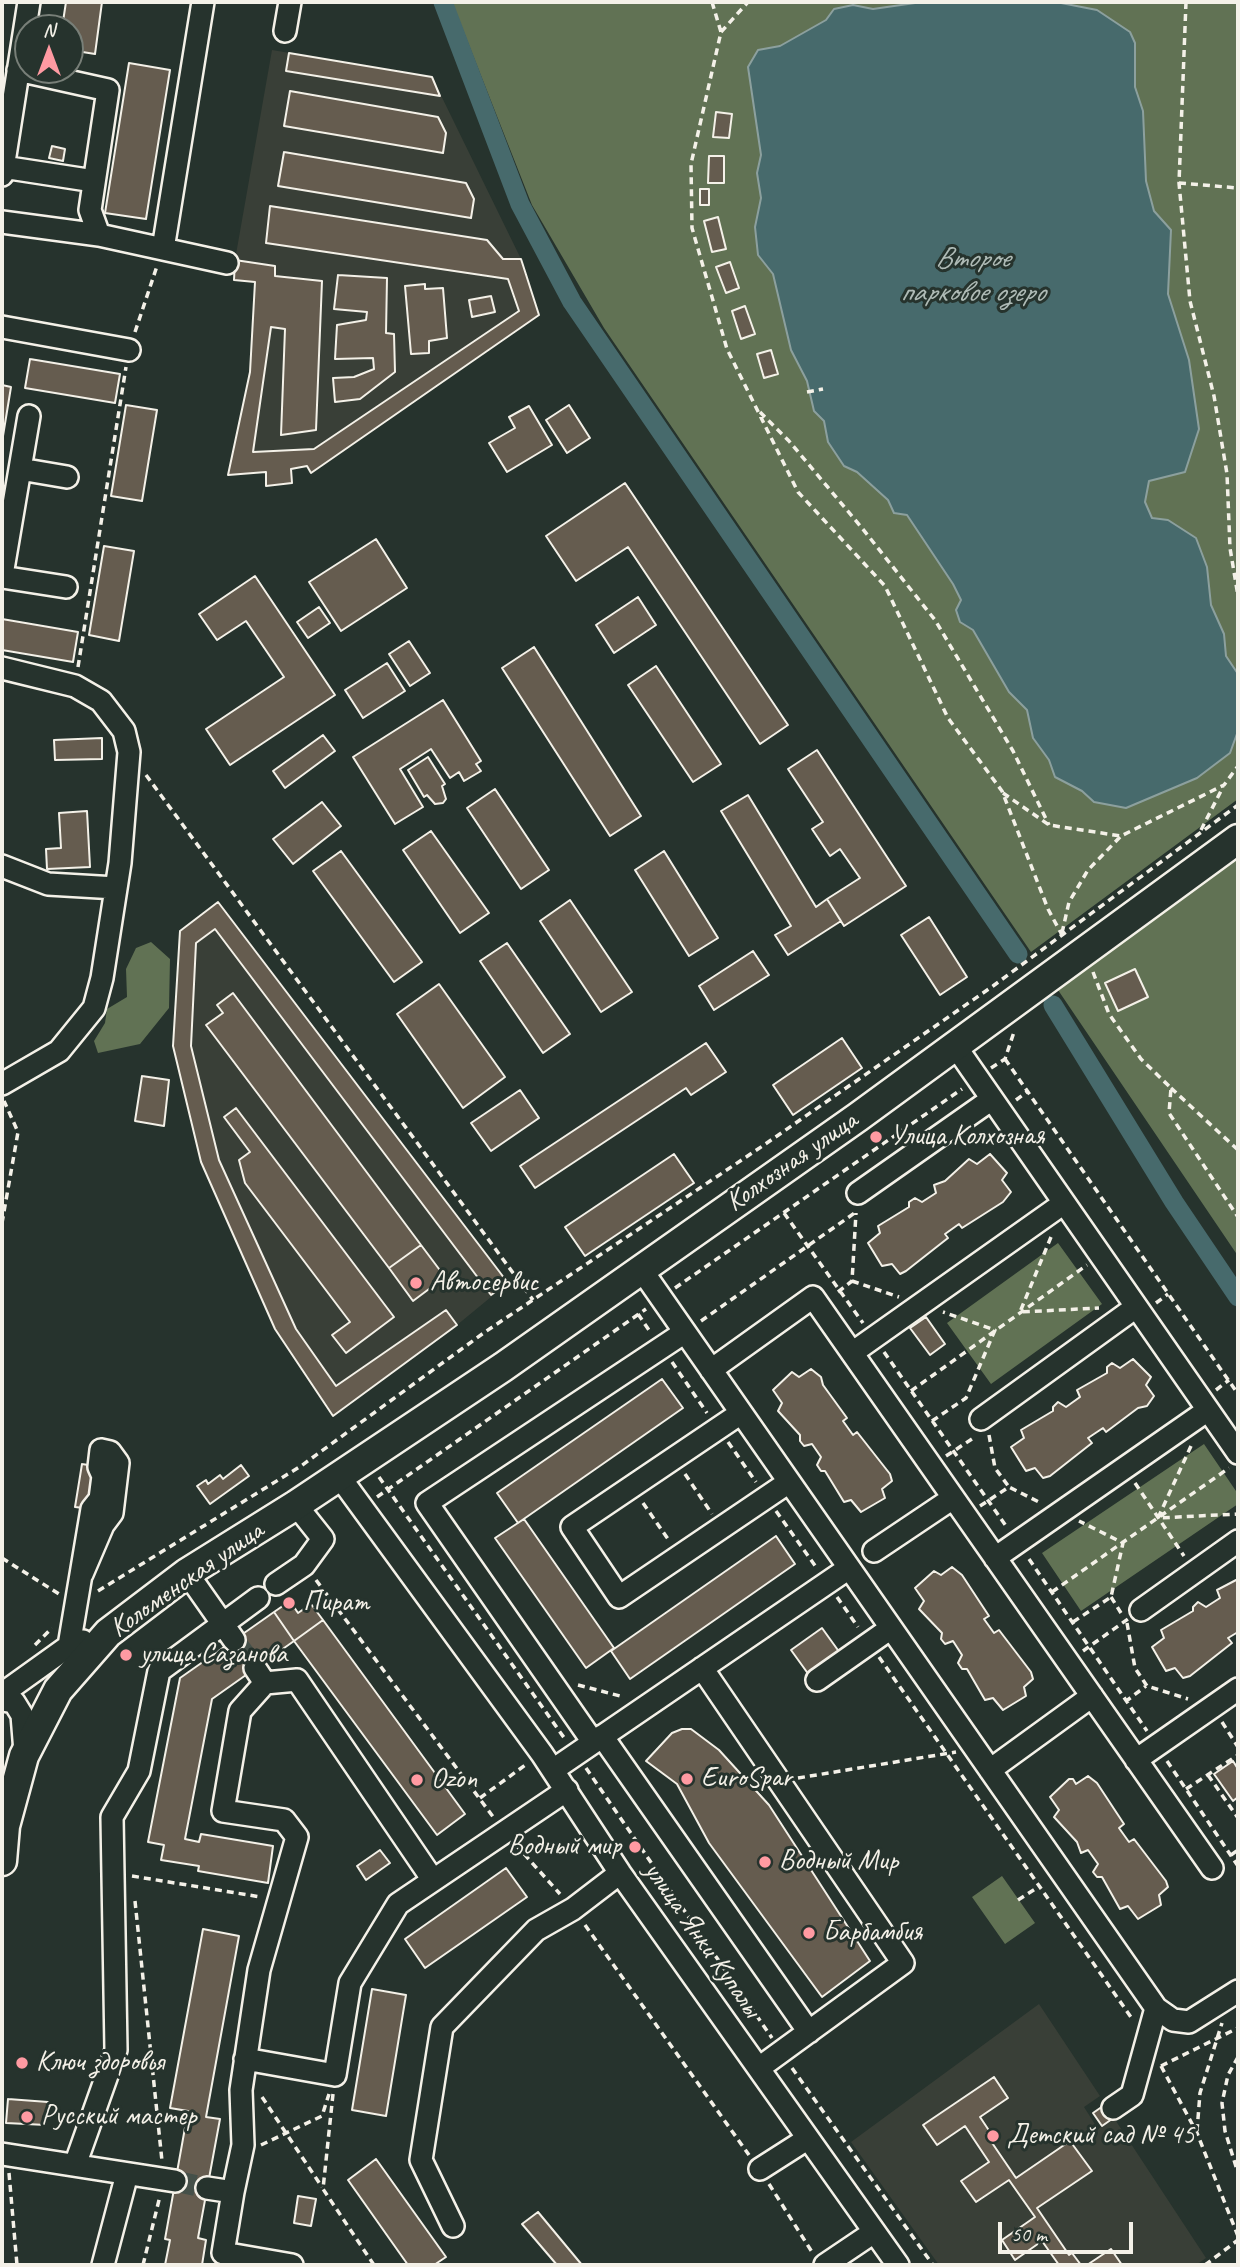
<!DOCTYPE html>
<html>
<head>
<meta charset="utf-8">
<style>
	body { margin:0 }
	#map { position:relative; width:1240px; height:2267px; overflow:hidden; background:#26332d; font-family:Caveat,sans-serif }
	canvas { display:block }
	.frame { position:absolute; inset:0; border:4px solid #f4f1e8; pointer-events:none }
	.north { position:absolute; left:14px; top:14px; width:70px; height:70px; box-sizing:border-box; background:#26332d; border:2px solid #787f78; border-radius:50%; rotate:0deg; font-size:19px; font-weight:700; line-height:28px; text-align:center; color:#f4f1e8 }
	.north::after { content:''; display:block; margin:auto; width:24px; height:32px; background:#ff9aa2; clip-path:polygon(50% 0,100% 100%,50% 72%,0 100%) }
	.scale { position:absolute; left:998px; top:2222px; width:135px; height:32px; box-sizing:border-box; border:4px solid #f4f1e8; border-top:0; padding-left:9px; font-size:21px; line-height:24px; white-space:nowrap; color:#f4f1e8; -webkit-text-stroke:5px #26332d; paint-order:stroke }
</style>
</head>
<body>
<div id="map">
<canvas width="1240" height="2267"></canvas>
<div class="frame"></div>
<div class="north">N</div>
<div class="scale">50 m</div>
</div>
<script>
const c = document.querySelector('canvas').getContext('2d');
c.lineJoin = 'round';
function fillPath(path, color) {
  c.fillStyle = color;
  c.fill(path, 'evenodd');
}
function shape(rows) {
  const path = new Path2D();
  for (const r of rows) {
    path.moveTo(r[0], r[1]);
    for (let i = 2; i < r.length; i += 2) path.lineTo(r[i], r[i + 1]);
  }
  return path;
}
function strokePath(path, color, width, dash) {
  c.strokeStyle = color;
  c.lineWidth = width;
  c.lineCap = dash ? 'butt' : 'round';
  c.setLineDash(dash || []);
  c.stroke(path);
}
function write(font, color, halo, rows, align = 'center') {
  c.font = font + ' Caveat,sans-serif';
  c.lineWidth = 6;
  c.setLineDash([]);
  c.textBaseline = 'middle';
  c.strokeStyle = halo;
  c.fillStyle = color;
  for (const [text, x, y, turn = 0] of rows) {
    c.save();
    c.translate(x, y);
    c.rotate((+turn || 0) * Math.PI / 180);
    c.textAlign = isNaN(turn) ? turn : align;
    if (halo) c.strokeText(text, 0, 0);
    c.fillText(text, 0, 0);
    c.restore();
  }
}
fillPath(shape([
	[272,50,432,77,521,259,539,315,311,473,307,466,291,469,292,483,266,486,266,472,228,475,250,372,255,283,234,280,235,260],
	[218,902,508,1283,457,1325,333,1416,275,1329,201,1162,173,1046,180,931],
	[1039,2004,1100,2096,1084,2107,1098,2129,1114,2118,1206,2258,1196,2265,939,2265,851,2142]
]), '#393f37');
fillPath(shape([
	[452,2,1238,2,1238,799,1031,952,604,328,532,205],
	[1238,858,1238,1256,1058,990],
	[151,942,170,959,169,1008,140,1044,98,1053,94,1041,105,1023,107,1009,127,997,126,969,136,948],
	[1058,1243,1102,1304,991,1384,947,1323],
	[1204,1444,1238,1494,1238,1504,1081,1611,1042,1553],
	[1002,1876,1035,1923,1005,1944,972,1897]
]), '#617254');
const water = shape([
	[922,2,1056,2,1097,10,1130,32,1135,43,1135,87,1143,111,1146,181,1154,211,1171,230,1168,294,1189,360,1199,429,1185,472,1149,481,1145,502,1152,518,1168,520,1196,538,1207,567,1211,605,1224,634,1226,656,1238,674,1238,731,1230,753,1197,778,1126,808,1094,802,1082,791,1055,777,1049,760,1033,738,1027,710,1009,692,973,630,960,622,956,610,961,600,953,584,907,515,894,513,888,500,857,472,844,466,828,442,824,421,814,411,807,381,791,350,773,274,758,255,755,227,761,198,757,173,761,155,748,67,758,50,780,46,826,20,834,9,853,5,873,9,922,2]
]);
fillPath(water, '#476a6c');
strokePath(water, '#8ca09e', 2);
strokePath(shape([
	[443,2,520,204,572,302,1018,954],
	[1053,1005,1174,1202,1238,1297]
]), '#476a6c', 19);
const building = shape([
	[66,2,102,2,95,54,70,50,70,28,62,28,66,2],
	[289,53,432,77,440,96,286,71,289,53],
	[129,63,170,70,146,219,105,213,129,63],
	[290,91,438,117,446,133,443,153,284,126,290,91],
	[716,112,732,114,729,138,713,137,716,112],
	[52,146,65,149,63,161,49,158,52,146],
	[284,152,466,183,474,199,471,218,278,186,284,152],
	[709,156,724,156,724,183,708,183,709,156],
	[700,189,709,189,709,205,700,205,700,189],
	[270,206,487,240,503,259,521,259,539,315,311,473,307,466,291,469,292,483,266,486,266,472,228,475,250,372,255,282,234,280,235,260,275,266,275,276,322,281,316,430,281,435,285,329,271,327,253,452,314,449,519,311,508,279,266,243,270,206],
	[718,217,726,249,712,252,704,221,718,217],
	[730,262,739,288,726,293,716,267,730,262],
	[338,275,387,278,386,333,394,334,395,372,360,399,335,402,333,378,354,377,374,369,373,358,335,359,337,325,366,320,367,312,334,309,338,275],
	[425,284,425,289,443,288,447,338,429,341,429,353,411,354,405,286,425,284],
	[491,296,495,312,472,317,469,300,491,296],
	[745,306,755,334,741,339,732,311,745,306],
	[771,350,778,374,764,378,757,354,771,350],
	[30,359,120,374,115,403,25,388,30,359],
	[2,385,11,387,2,442,2,385],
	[126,405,157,410,142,501,111,496,126,405],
	[569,405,590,438,567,453,546,420,569,405],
	[529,406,552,445,507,472,489,443,515,428,509,417,529,406],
	[625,483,788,725,760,744,628,547,576,581,546,536,625,483],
	[376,539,407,588,341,631,309,582,376,539],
	[104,546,134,551,119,641,89,635,104,546],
	[255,576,335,695,230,765,206,729,284,677,246,621,217,640,199,614,255,576],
	[638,597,656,625,614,653,596,625,638,597],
	[319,607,330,623,308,638,297,622,319,607],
	[2,619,78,632,73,662,2,650,2,619],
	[409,641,430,673,410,686,389,654,409,641],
	[534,647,641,816,610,836,502,668,534,647],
	[387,663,405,691,363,718,345,690,387,663],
	[656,666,721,764,693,782,628,685,656,666],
	[443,700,481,761,476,764,481,771,464,781,459,772,450,778,431,749,400,769,423,807,395,824,353,757,443,700],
	[323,735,335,751,285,788,273,771,323,735],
	[102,738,102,759,55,760,54,740,102,738],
	[817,750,906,886,844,926,827,899,860,878,840,849,830,856,812,829,823,822,788,769,817,750],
	[428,757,445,784,442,786,446,799,443,803,435,804,427,795,424,797,408,770,428,757],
	[495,789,549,870,521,889,467,808,495,789],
	[748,795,816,907,827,899,841,921,788,955,775,935,791,926,721,811,748,795],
	[322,802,341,826,293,864,273,839,322,802],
	[87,811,90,867,47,869,46,849,61,848,59,813,87,811],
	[431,831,489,913,460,933,403,850,431,831],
	[341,851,422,962,394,982,313,871,341,851],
	[664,851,718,938,689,956,635,870,664,851],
	[570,900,632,992,601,1012,540,921,570,900],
	[218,902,508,1283,491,1295,215,929,196,943,191,1046,219,1160,296,1329,336,1386,446,1310,457,1325,333,1416,275,1329,201,1162,173,1046,180,931,218,902],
	[929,917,967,977,940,995,901,935,929,917],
	[507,943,570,1034,543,1053,480,961,507,943],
	[753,951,769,975,714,1010,699,986,753,951],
	[1135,969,1148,997,1118,1011,1105,983,1135,969],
	[439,984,505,1077,463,1108,397,1014,439,984],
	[233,993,421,1245,389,1268,206,1025,223,1013,217,1005,233,993],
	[842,1038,862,1068,793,1115,773,1085,842,1038],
	[706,1043,726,1072,691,1095,686,1088,535,1188,520,1166,706,1043],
	[142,1076,169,1080,164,1126,135,1121,142,1076],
	[520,1090,539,1118,491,1151,471,1123,520,1090],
	[236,1108,394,1317,346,1353,332,1335,350,1322,245,1183,239,1160,250,1152,224,1117,236,1108],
	[674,1154,694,1183,585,1256,565,1227,674,1154],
	[990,1154,1007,1173,1002,1180,1011,1192,1003,1202,962,1228,959,1224,945,1234,948,1238,906,1271,900,1274,892,1264,882,1266,868,1243,880,1233,878,1226,909,1207,909,1202,915,1198,922,1202,936,1193,934,1185,945,1181,969,1159,977,1164,990,1154],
	[421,1245,445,1277,413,1301,389,1268,421,1245],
	[926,1317,945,1344,930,1355,910,1328,926,1317],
	[1133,1359,1151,1377,1146,1385,1154,1396,1147,1406,1138,1408,1106,1432,1103,1428,1088,1438,1092,1443,1050,1476,1043,1478,1035,1468,1026,1471,1011,1447,1024,1438,1021,1430,1053,1411,1053,1407,1058,1402,1066,1407,1080,1397,1077,1390,1107,1373,1107,1367,1112,1363,1120,1368,1133,1359],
	[811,1369,821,1377,823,1385,847,1418,843,1421,853,1435,857,1432,890,1474,892,1481,882,1489,885,1498,861,1512,851,1500,844,1502,825,1471,821,1471,817,1465,821,1457,812,1444,804,1446,800,1441,800,1435,778,1411,782,1403,773,1390,792,1372,799,1377,811,1369],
	[662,1379,683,1408,518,1523,497,1493,662,1379],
	[82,1464,113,1469,108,1511,75,1507,82,1464],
	[241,1465,249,1476,210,1504,197,1486,206,1480,208,1484,220,1475,223,1479,241,1465],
	[524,1519,614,1648,586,1668,495,1538,524,1519],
	[776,1536,795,1564,630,1679,611,1651,776,1536],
	[952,1567,962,1575,989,1616,984,1619,994,1633,999,1630,1031,1672,1033,1679,1024,1687,1026,1696,1003,1710,993,1698,985,1700,967,1669,962,1669,958,1663,962,1655,953,1641,945,1644,941,1639,942,1633,919,1609,924,1601,915,1588,934,1571,941,1575,952,1567],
	[1238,1579,1238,1632,1228,1638,1232,1643,1190,1676,1183,1678,1175,1668,1166,1671,1152,1647,1164,1638,1161,1630,1193,1611,1193,1607,1198,1602,1206,1607,1220,1598,1217,1590,1238,1579],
	[290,1601,298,1613,311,1604,323,1620,294,1641,274,1612,290,1601],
	[274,1612,294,1641,212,1699,185,1839,199,1842,201,1834,273,1846,268,1883,198,1871,199,1866,161,1860,164,1845,148,1842,180,1678,274,1612],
	[323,1620,465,1814,437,1835,294,1641,323,1620],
	[822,1628,840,1653,809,1675,791,1650,822,1628],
	[682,1729,691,1729,719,1750,769,1805,870,1961,822,1997,709,1843,677,1784,646,1761,672,1733,682,1729],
	[1233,1761,1238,1769,1238,1797,1233,1801,1214,1774,1233,1761],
	[1088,1776,1097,1783,1124,1824,1119,1828,1129,1842,1134,1839,1166,1881,1168,1887,1159,1895,1161,1905,1138,1919,1128,1906,1120,1909,1102,1877,1097,1877,1093,1872,1098,1864,1088,1850,1081,1853,1077,1842,1054,1817,1059,1810,1050,1797,1069,1779,1073,1779,1076,1784,1088,1776],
	[380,1850,390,1863,366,1880,357,1866,380,1850],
	[506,1868,527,1897,425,1968,405,1939,506,1868],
	[203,1929,239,1936,206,2117,220,2119,198,2238,206,2240,202,2265,165,2265,170,2240,165,2239,188,2111,170,2108,203,1929],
	[372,1989,406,1995,386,2116,352,2110,372,1989],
	[994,2077,1008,2098,980,2117,990,2132,986,2134,1016,2178,1070,2141,1092,2171,1037,2208,1069,2255,1072,2253,1081,2265,1059,2265,1042,2241,1015,2260,1002,2240,1035,2217,1009,2180,976,2202,961,2181,989,2162,965,2126,937,2145,923,2125,994,2077],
	[8,2099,48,2102,46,2125,6,2123,8,2099],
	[1103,2106,1112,2119,1102,2126,1093,2113,1103,2106],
	[376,2159,446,2257,434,2265,408,2265,348,2180,376,2159],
	[298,2196,316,2199,311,2226,294,2223,298,2196],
	[538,2212,582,2265,557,2265,522,2224,538,2212],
	[1111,2249,1122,2265,1087,2265,1111,2249]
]);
fillPath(building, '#655c4f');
strokePath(building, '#f4f1e8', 2);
strokePath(shape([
	[234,1640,255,1668],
	[175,2181,207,2188]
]), '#455049', 21, [21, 10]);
const minor = shape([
	[285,31,290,2],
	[18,70,108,90,90,210,99,235],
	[3,167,94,181],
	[2,175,29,2],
	[2,222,99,235,227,263],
	[163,249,203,2],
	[2,327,129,350],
	[20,469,67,477],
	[2,575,29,416],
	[2,577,66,587],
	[2,668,75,686,101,701,124,731,129,752,120,863,102,978,94,1008,59,1051,2,1084],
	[2,866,48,884,116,888],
	[956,1047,1238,1453],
	[858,1193,992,1099],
	[641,1269,1156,2008,1173,2020,1189,2022,1238,1991],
	[852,1353,1064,1203],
	[711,1370,813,1297,1212,1868],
	[741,1413,572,1527,619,1597,789,1482],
	[981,1419,1136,1307],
	[339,1476,542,1754,620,1873,898,2265],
	[874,1551,953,1498],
	[995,1558,1208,1410],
	[187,1573,234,1640],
	[276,1584,304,1565,323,1539,296,1505],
	[1141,1610,1238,1541],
	[69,1646,92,1509,100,1499,103,1476,99,1467,101,1450,110,1452,118,1463,112,1513,103,1525,82,1574],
	[702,1668,903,1963,759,2068],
	[817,1680,891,1628],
	[265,1683,297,1680,433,1880],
	[2,1694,69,1646,83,1641],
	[2,1700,14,1702,22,1715,25,1752],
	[602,1736,809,2032],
	[593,1742,427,1503,685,1332],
	[1136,1760,1238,1689],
	[553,1770,849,1568],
	[990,1770,1092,1696],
	[245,2059,335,2075,350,1983,398,1904,567,1790],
	[1113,2108,1132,2095,1156,2008],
	[2,2154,175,2181],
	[75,2165,116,2050,112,1817,139,1771,159,1671,258,1598],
	[760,2169,807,2139],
	[207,2188,233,2192,243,2145,241,2090,259,1970,297,1837,284,1820,223,1811,240,1711,265,1683,255,1668],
	[233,2192,223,2253,292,2265],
	[453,2226,421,2160,442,2027,536,1930,573,1909,620,1873],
	[103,2265,127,2174],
	[825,2265,874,2232]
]);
const major = shape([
	[2,1861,5,1826,24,1756,58,1690,108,1633,187,1573,296,1505,503,1367,858,1117,1238,839]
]);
strokePath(minor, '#f4f1e8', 26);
strokePath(major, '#f4f1e8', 33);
strokePath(shape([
	[712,2,721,32,691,164,692,228,727,349,798,492,885,586,948,718,1002,791,1048,909,1062,935],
	[1186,2,1179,183,1190,301,1214,396,1227,474,1230,548,1238,596],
	[721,32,748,2],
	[1179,183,1238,188],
	[135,332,157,266],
	[807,392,823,389],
	[760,412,789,441,862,528,935,620,1013,751,1049,825],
	[78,667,126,367],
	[146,775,533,1300],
	[1003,793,1049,825,1121,836,1224,785,1238,766],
	[1201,830,1223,787],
	[1062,933,1069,902,1088,870,1121,836],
	[1093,972,1109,1014,1141,1059,1171,1088,1169,1113,1238,1217],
	[1005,1059,1238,1394],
	[991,1068,1005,1059,1014,1032],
	[1171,1088,1238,1150],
	[1016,1100,1028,1091],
	[784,1213,863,1323],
	[2,1223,18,1132,4,1101],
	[1051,1237,1020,1312,1099,1308],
	[852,1281,899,1297],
	[675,1288,962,1089],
	[838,1292,852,1281,856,1213],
	[1156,1303,1168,1294],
	[638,1314,651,1333],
	[701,1321,856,1212],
	[884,1352,1006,1526],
	[672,1362,707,1413],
	[1216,1390,1229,1380],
	[911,1391,1087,1265],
	[932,1421,966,1398,995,1330,943,1312],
	[989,1435,995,1468,1009,1487],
	[728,1442,756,1482],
	[1191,1446,1158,1518,1238,1514],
	[946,1456,975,1437],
	[685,1474,712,1514],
	[379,1477,565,1739],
	[1135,1483,1184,1556],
	[377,1497,646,1309],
	[643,1503,670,1542],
	[980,1506,1009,1487,1041,1503],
	[776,1511,816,1567],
	[2,1558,59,1594],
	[1029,1559,1147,1731],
	[316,1580,494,1818],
	[98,1591,301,1466,485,1332,764,1145,993,986,1238,805],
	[1052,1592,1229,1468],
	[837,1597,858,1627],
	[1111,1597,1121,1613],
	[1073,1622,1111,1597,1123,1543,1079,1521],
	[1127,1623,1135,1668,1147,1686,1188,1699],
	[35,1645,52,1628],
	[1083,1651,1128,1619],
	[879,1657,1133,2020],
	[578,1685,624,1697],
	[1125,1702,1146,1686],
	[1222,1722,1238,1747],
	[1167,1761,1238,1866],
	[586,1768,772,2038],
	[1208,1775,1238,1818],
	[798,1778,956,1752],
	[1186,1789,1238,1755],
	[480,1798,528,1763],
	[516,1845,560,1894],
	[1231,1855,1238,1850],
	[132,1876,261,1897],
	[1018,1900,1040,1886],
	[135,1901,162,2161],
	[585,1925,749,2155],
	[1238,2057,1228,2075,1222,2103,1225,2131,1238,2173],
	[1161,2066,1197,2133,1238,2236],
	[1161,2066,1238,2028],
	[792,2068,933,2265],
	[333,2094,323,2189,374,2265],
	[262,2097,322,2187],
	[1197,2131,1200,2093,1222,2023],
	[261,2145,322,2116,329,2094],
	[9,2173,17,2265],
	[769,2184,812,2252],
	[143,2265,160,2196],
	[1205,2265,1238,2240]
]), '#f4f1e8', 3.5, [7, 5]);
strokePath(minor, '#26332d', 21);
strokePath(major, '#26332d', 28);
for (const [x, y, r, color] of [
	[876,1137,7,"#ff9aa2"],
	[416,1283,7,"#ff9aa2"],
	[289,1603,7,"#ff9aa2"],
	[126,1655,7,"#ff9aa2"],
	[687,1779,7,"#ff9aa2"],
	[417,1780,7,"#ff9aa2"],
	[635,1847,7,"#ff9aa2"],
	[765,1862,7,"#ff9aa2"],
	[809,1933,7,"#ff9aa2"],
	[22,2063,7,"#ff9aa2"],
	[27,2117,7,"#ff9aa2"],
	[993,2136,7,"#ff9aa2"]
]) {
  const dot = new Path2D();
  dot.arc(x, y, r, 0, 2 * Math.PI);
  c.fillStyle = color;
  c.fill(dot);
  strokePath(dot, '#26332d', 2.5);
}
write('28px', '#f4f1e8', '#26332d', [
	["Улица Колхозная",890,1137],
	["Автосервис",430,1283],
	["Пират",303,1603],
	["улица Сазанова",140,1655],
	["EuroSpar",701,1779],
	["Ozon",431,1780],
	["Водный мир",621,1847,"right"],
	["Водный Мир",779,1862],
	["Барбамбия",823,1933],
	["Ключ здоровья",36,2063],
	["Русский мастер",41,2117],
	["Детский сад № 45",1007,2136]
], 'left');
write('28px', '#f4f1e8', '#26332d', [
	["Колхозная улица",792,1162,-35],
	["Коломенская улица",187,1580,-35],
	["улица Янки Купалы",702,1940,55]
]);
write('italic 30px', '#afbbb6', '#26332d', [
	["Второе",972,259],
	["парковое озеро",972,293]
]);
</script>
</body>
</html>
